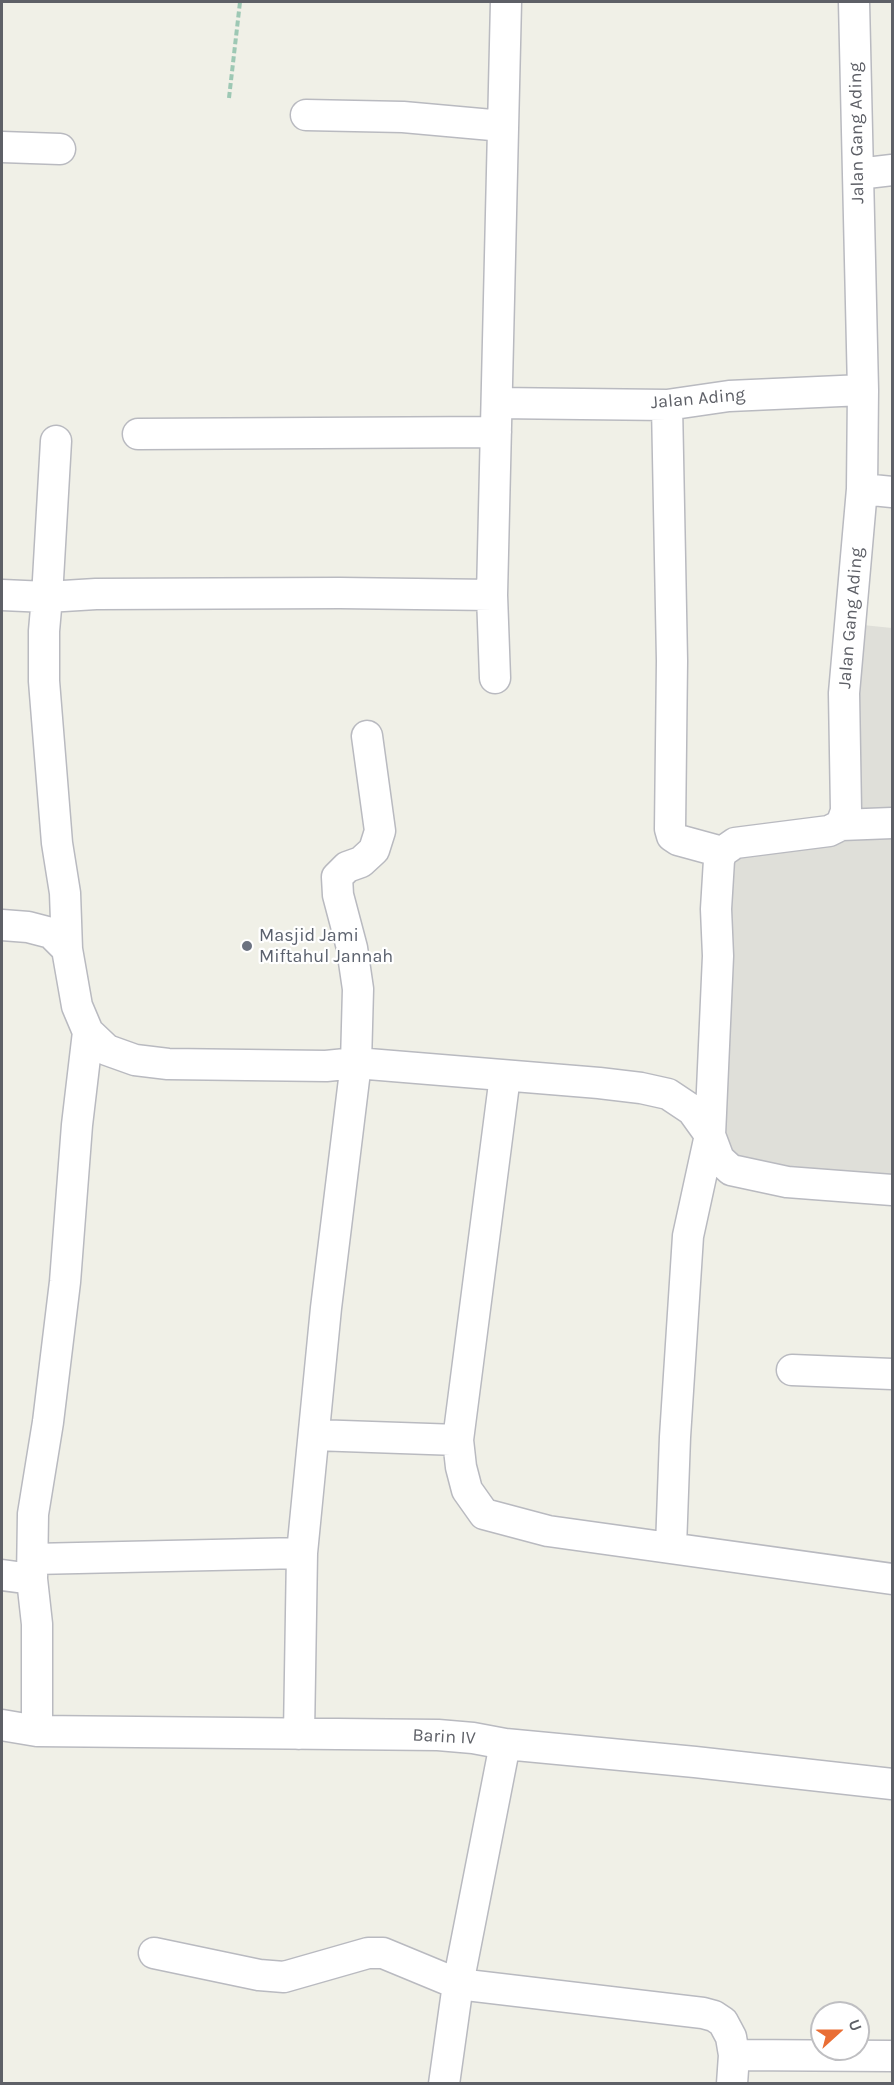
<!DOCTYPE html>
<html>
<head>
<meta charset="utf-8">
<style>
	body { margin:0 }
	#map { position:relative; width:894px; height:2085px; overflow:hidden; background:#f0f0e7; font-family:Karla,sans-serif }
	canvas { display:block }
	.frame { position:absolute; inset:0; border:3px solid #5e6067; pointer-events:none }
	.north { position:absolute; left:810px; top:2001px; width:60px; height:60px; box-sizing:border-box; background:#fff; border:2px solid #bfbfc2; border-radius:50%; rotate:69deg; font-size:16px; font-weight:700; line-height:24px; text-align:center; color:#5e6067 }
	.north::after { content:''; display:block; margin:auto; width:21px; height:27px; background:#e96e35; clip-path:polygon(50% 0,100% 100%,50% 72%,0 100%) }
</style>
</head>
<body>
<div id="map">
<canvas width="894" height="2085"></canvas>
<div class="frame"></div>
<div class="north">U</div>
</div>
<script>
const c = document.querySelector('canvas').getContext('2d');
c.lineJoin = 'round';
function fillPath(path, color) {
  c.fillStyle = color;
  c.fill(path, 'evenodd');
}
function shape(rows) {
  const path = new Path2D();
  for (const r of rows) {
    path.moveTo(r[0], r[1]);
    for (let i = 2; i < r.length; i += 2) path.lineTo(r[i], r[i + 1]);
  }
  return path;
}
function strokePath(path, color, width, dash) {
  c.strokeStyle = color;
  c.lineWidth = width;
  c.lineCap = dash ? 'butt' : 'round';
  c.setLineDash(dash || []);
  c.stroke(path);
}
function write(font, color, halo, rows, align = 'center') {
  c.font = font + ' Karla,sans-serif';
  c.lineWidth = 4.5;
  c.setLineDash([]);
  c.textBaseline = 'middle';
  c.strokeStyle = halo;
  c.fillStyle = color;
  for (const [text, x, y, turn = 0] of rows) {
    c.save();
    c.translate(x, y);
    c.rotate((+turn || 0) * Math.PI / 180);
    c.textAlign = isNaN(turn) ? turn : align;
    if (halo) c.strokeText(text, 0, 0);
    c.fillText(text, 0, 0);
    c.restore();
  }
}
fillPath(shape([
	[853,624,892,628,892,1194,787,1182,707,1179,715,852,848,829]
]), '#dfdfd9');
const street = shape([
	[306,115,403,117,503,126],
	[2,147,60,149],
	[858,174,892,170],
	[497,403,667,405,729,396,863,390],
	[667,405,672,661,670,829,672,836,678,840,722,852],
	[138,434,496,432],
	[862,489,892,492],
	[2,595,47,597,56,441],
	[495,678,492,595,506,2],
	[841,825,892,823],
	[2,925,28,927,51,933,67,949,77,1006,88,1032,107,1050,135,1060,168,1064,326,1066,356,1063,599,1083,641,1088,668,1094,692,1110,710,1135,719,1159,731,1170,787,1182,892,1190],
	[67,949,65,893,57,843,44,681,44,631,47,597,96,594,340,593,492,595],
	[505,1076,458,1440,461,1467,467,1490,484,1514,548,1531,892,1579],
	[792,1370,892,1374],
	[314,1435,458,1440],
	[671,1547,675,1437,688,1236,710,1135,718,956,716,909,719,860,722,852,735,843,829,831,841,825,846,811,844,693,862,489,863,390,854,2],
	[33,1559,302,1553],
	[2,1575,32,1579],
	[2,1725,37,1731,438,1735,473,1738,505,1744,458,1984,444,2084],
	[37,1731,37,1624,32,1579,33,1514,48,1422,65,1282,77,1125,88,1032],
	[299,1734,302,1553,326,1308,356,1063,358,989,352,948,338,895,337,877,347,867,361,862,374,850,380,831,367,736],
	[505,1744,695,1762,892,1784],
	[154,1953,259,1975,284,1977,368,1953,383,1953,458,1984,703,2013,714,2016,723,2022,731,2037,734,2055,732,2084],
	[734,2055,892,2056]
]);
strokePath(street, '#b9bac0', 33);
strokePath(shape([
	[229,98,240,2]
]), '#9dc8b4', 4, [6, 3]);
strokePath(street, '#fff', 30);
for (const [x, y, r, color] of [
	[247,946,6,"#6b7280"]
]) {
  const dot = new Path2D();
  dot.arc(x, y, r, 0, 2 * Math.PI);
  c.fillStyle = color;
  c.fill(dot);
  strokePath(dot, '#fff', 2);
}
write('18px', '#5e6067', '#fff', [
	["Jalan Gang Ading",857,133,-91],
	["Jalan Ading",698,399,-5],
	["Jalan Gang Ading",851,618,-85],
	["Barin IV",444,1737,3]
]);
write('18px', '#5b616d', '#fff', [
	["Masjid Jami",259,936],
	["Miftahul Jannah",259,957]
], 'left');
</script>
</body>
</html>
